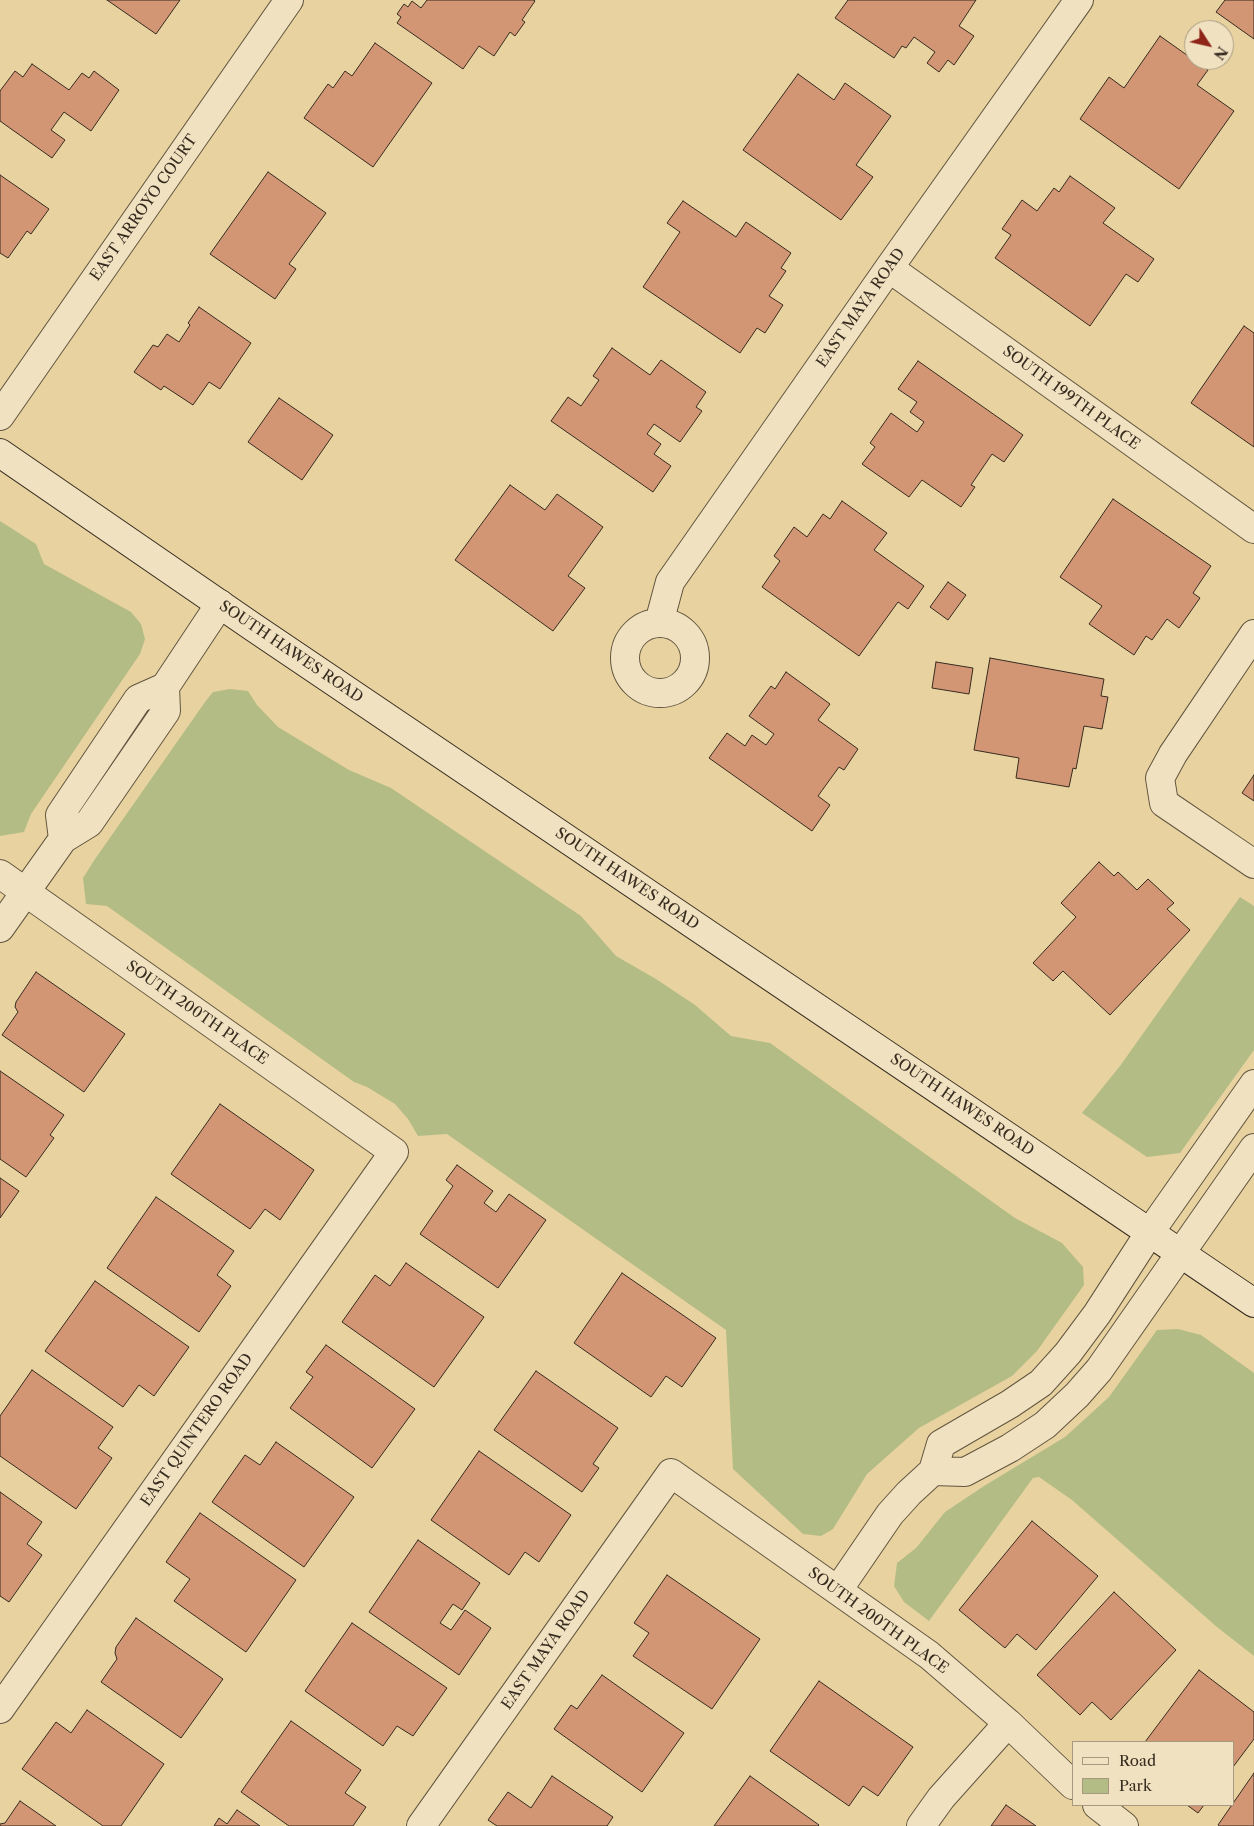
<!DOCTYPE html>
<html>
<head>
<meta charset="utf-8">
<style>
	body { margin:0 }
	#map { position:relative; width:1254px; height:1826px; overflow:hidden; background:#e8d3a0; font-family:"Libre Caslon Text",serif }
	canvas { display:block }
	.legend { position:absolute; left:1072px; top:1741px; width:162px; height:65px; box-sizing:border-box; background:#f0e2c1; border:1px solid #a69980; margin:0; padding:6px 9px; list-style:none; font-size:15px; color:#362b1f }
	.legend li { display:flex; align-items:center; gap:10px; height:25px }
	.legend b { width:25px; border:1px solid #a69980 }
	.north { position:absolute; left:1184px; top:20px; width:50px; height:50px; box-sizing:border-box; background:#f0e2c1; border:1px solid #a69980; border-radius:50%; rotate:125deg; font-size:14px; font-weight:700; line-height:20px; text-align:center; color:#362b1f }
	.north::after { content:''; display:block; margin:auto; width:18px; height:22px; background:#8f2418; clip-path:polygon(50% 0,100% 100%,50% 72%,0 100%) }
</style>
</head>
<body>
<div id="map">
<canvas width="1254" height="1826"></canvas>
<ul class="legend">
<li><b style="height:6px;background:#f0e2c1"></b>Road</li>
<li><b style="height:14px;background:#b4bc85"></b>Park</li>
</ul>
<div class="north">N</div>
</div>
<script>
const c = document.querySelector('canvas').getContext('2d');
c.lineJoin = 'round';
function fillPath(path, color) {
  c.fillStyle = color;
  c.fill(path, 'evenodd');
}
function shape(rows) {
  const path = new Path2D();
  for (const r of rows) {
    if (r.length === 3) {
      path.moveTo(r[0] + r[2], r[1]);
      path.arc(r[0], r[1], r[2], 0, 2 * Math.PI);
      continue;
    }
    path.moveTo(r[0], r[1]);
    for (let i = 2; i < r.length; i += 2) path.lineTo(r[i], r[i + 1]);
  }
  return path;
}
function strokePath(path, color, width, dash) {
  c.strokeStyle = color;
  c.lineWidth = width;
  c.lineCap = dash ? 'butt' : 'round';
  c.setLineDash(dash || []);
  c.stroke(path);
}
function write(font, color, halo, rows, align = 'center') {
  c.font = font + ' "Libre Caslon Text",serif';
  c.lineWidth = 4;
  c.setLineDash([]);
  c.textBaseline = 'middle';
  c.strokeStyle = halo;
  c.fillStyle = color;
  for (const [text, x, y, turn = 0] of rows) {
    c.save();
    c.translate(x, y);
    c.rotate((+turn || 0) * Math.PI / 180);
    c.textAlign = isNaN(turn) ? turn : align;
    if (halo) c.strokeText(text, 0, 0);
    c.fillText(text, 0, 0);
    c.restore();
  }
}
fillPath(shape([
	[0,521,36,544,44,564,131,612,141,624,145,639,140,654,31,814,24,832,0,836],
	[230,689,248,691,257,705,278,727,349,770,391,788,581,916,616,956,656,979,695,1005,731,1036,770,1043,1015,1218,1062,1243,1083,1267,1084,1285,1037,1351,1012,1376,919,1428,867,1474,833,1529,821,1536,803,1534,733,1469,726,1330,447,1134,418,1136,408,1119,395,1104,367,1087,354,1082,107,906,86,904,83,878,95,859,205,702,213,692],
	[1240,897,1254,906,1254,1050,1180,1153,1147,1157,1082,1113,1120,1066],
	[1178,1329,1201,1335,1254,1373,1254,1656,1217,1627,1072,1500,1039,1477,1033,1478,929,1621,904,1602,894,1586,897,1563,916,1548,945,1512,984,1486,1065,1437,1109,1397,1157,1330]
]), '#b4bc85');
const building = shape([
	[107,0,180,0,156,34,107,0],
	[427,0,534,0,535,1,522,20,525,22,515,36,510,32,494,56,479,46,463,69,397,23,401,17,397,14,404,4,408,7,412,1,421,8,427,0],
	[848,0,976,0,959,26,974,36,954,65,948,60,939,72,927,63,935,52,914,37,906,48,902,46,894,58,835,18,848,0],
	[1225,0,1254,0,1254,39,1216,12,1225,0],
	[1160,36,1208,70,1197,85,1234,111,1179,189,1080,119,1109,77,1124,88,1160,36],
	[375,43,432,83,373,167,304,118,328,84,333,88,345,71,352,76,375,43],
	[32,64,69,90,82,73,89,78,94,71,119,90,91,131,64,112,51,130,65,140,52,158,0,121,0,91,15,71,23,77,32,64],
	[798,74,834,100,845,83,891,116,856,165,873,177,841,220,743,150,798,74],
	[268,172,326,213,289,264,296,269,275,299,210,254,268,172],
	[0,175,49,209,31,234,27,231,8,258,0,253,0,175],
	[1070,176,1115,208,1103,223,1154,259,1138,282,1126,274,1090,326,995,258,1011,235,1002,229,1022,200,1037,211,1054,188,1059,192,1070,176],
	[683,201,736,237,746,222,791,253,781,268,786,271,769,296,783,305,765,333,757,328,740,353,643,287,680,232,667,223,683,201],
	[199,307,251,343,220,389,209,382,193,405,164,386,161,390,134,372,153,345,158,347,167,334,179,342,190,325,188,323,199,307],
	[1244,326,1254,333,1254,447,1191,403,1244,326],
	[612,348,650,375,661,360,706,392,696,407,702,411,680,442,654,424,647,434,661,444,654,454,671,466,653,492,551,421,568,397,581,406,599,380,593,376,612,348],
	[918,361,1023,435,1004,462,992,454,971,485,975,487,961,507,922,480,909,497,862,464,875,447,870,443,891,413,917,432,924,422,910,412,917,402,898,389,918,361],
	[279,398,333,435,302,480,248,442,279,398],
	[510,485,545,510,557,494,603,527,568,576,585,588,553,631,455,560,510,485],
	[1113,499,1211,566,1193,593,1200,598,1179,628,1167,619,1152,640,1146,636,1134,655,1089,624,1102,606,1060,577,1113,499],
	[842,501,887,533,874,550,924,586,908,609,898,602,859,656,762,587,780,561,774,556,794,527,807,537,823,514,830,519,842,501],
	[948,582,966,595,948,620,930,607,948,582],
	[990,658,1104,679,1101,696,1108,697,1102,729,1084,726,1076,769,1073,768,1069,787,1016,778,1019,758,974,750,990,658],
	[936,662,973,668,969,694,932,688,936,662],
	[786,672,830,704,818,720,858,749,844,770,839,767,818,796,830,805,812,831,709,758,727,733,745,746,752,735,766,745,774,734,749,716,771,686,775,689,786,672],
	[1254,775,1254,801,1242,793,1254,775],
	[1099,862,1114,876,1118,872,1137,890,1148,879,1174,903,1167,909,1190,930,1110,1015,1063,971,1053,981,1033,963,1076,917,1061,903,1099,862],
	[36,972,125,1034,84,1092,2,1035,18,1012,15,1007,16,1002,36,972],
	[0,1071,64,1115,50,1135,54,1138,26,1177,0,1159,0,1071],
	[220,1104,314,1170,280,1220,265,1209,250,1229,171,1174,220,1104],
	[457,1165,493,1191,484,1203,496,1212,509,1194,546,1220,498,1288,420,1234,453,1186,446,1180,457,1165],
	[0,1178,19,1191,0,1218,0,1178],
	[156,1197,234,1251,217,1275,231,1286,199,1332,107,1268,156,1197],
	[406,1263,484,1317,434,1387,342,1322,375,1275,390,1286,406,1263],
	[622,1273,716,1338,682,1387,666,1376,651,1397,574,1343,622,1273],
	[95,1281,189,1347,154,1396,139,1385,123,1407,45,1351,95,1281],
	[326,1345,415,1409,372,1468,290,1408,313,1377,306,1372,326,1345],
	[32,1370,113,1427,98,1448,112,1458,76,1509,0,1456,0,1416,32,1370],
	[536,1371,618,1428,593,1464,599,1468,582,1492,494,1430,536,1371],
	[276,1442,354,1497,304,1567,212,1502,245,1455,260,1465,276,1442],
	[479,1451,571,1515,539,1562,525,1552,509,1575,431,1520,479,1451],
	[0,1492,42,1522,27,1544,42,1555,9,1602,0,1596,0,1492],
	[200,1513,296,1580,246,1652,174,1601,190,1579,166,1562,200,1513],
	[1032,1521,1098,1576,1036,1650,1017,1634,1005,1648,959,1610,1032,1521],
	[418,1540,480,1583,462,1610,453,1604,440,1623,451,1630,465,1610,491,1628,459,1675,369,1612,418,1540],
	[667,1575,760,1639,712,1709,633,1656,649,1633,634,1623,667,1575],
	[1114,1592,1176,1650,1111,1720,1092,1702,1080,1715,1037,1675,1114,1592],
	[136,1618,223,1679,181,1738,101,1682,117,1659,115,1653,116,1647,136,1618],
	[352,1623,447,1688,413,1736,397,1726,383,1746,305,1691,352,1623],
	[1199,1670,1254,1712,1254,1739,1233,1767,1233,1742,1145,1742,1199,1670],
	[602,1675,684,1733,642,1792,554,1729,571,1705,577,1709,602,1675],
	[819,1681,913,1747,878,1796,863,1786,849,1806,770,1751,819,1681],
	[87,1710,164,1764,121,1826,103,1826,22,1769,56,1722,71,1733,87,1710],
	[291,1721,361,1770,345,1793,366,1807,353,1826,289,1826,241,1792,291,1721],
	[1254,1773,1254,1826,1220,1826,1218,1825,1254,1773],
	[552,1776,613,1817,607,1826,497,1826,488,1820,508,1792,531,1808,552,1776],
	[750,1776,819,1825,818,1826,714,1826,750,1776],
	[20,1801,56,1826,0,1826,0,1824,5,1823,20,1801],
	[1006,1805,1036,1826,991,1826,1006,1805],
	[1187,1805,1204,1805,1198,1813,1187,1805],
	[237,1810,260,1826,214,1826,219,1818,227,1824,237,1810]
]);
fillPath(building, '#d39675');
strokePath(building, '#362b1f', 1);
const minor = shape([
	[889,268,1254,529],
	[0,416,289,0],
	[660,658,35],
	[659,623,670,582,889,268,1079,0],
	[1254,634,1173,754,1160,778,1164,803,1254,864],
	[63,839,60,815,138,699,165,687,220,604],
	[0,874,394,1152,0,1709],
	[0,928,63,839,89,823,166,711,165,687],
	[933,1471,965,1472,1010,1448,1045,1425,1077,1395,1099,1370,1254,1148],
	[838,1590,890,1514,909,1493,933,1471,941,1444,1010,1404,1041,1383,1068,1353,1097,1314,1150,1232,1254,1084],
	[1097,1805,1124,1826],
	[421,1826,671,1473,929,1655,1008,1723,1073,1785],
	[921,1826,941,1798,1008,1723]
]);
const secondary = shape([
	[0,453,253,627,1254,1303]
]);
strokePath(minor, '#62553f', 30);
strokePath(secondary, '#362b1f', 30);
strokePath(minor, '#f0e2c1', 28);
strokePath(secondary, '#f0e2c1', 28);
write('15px', '#362b1f', '#f0e2c1', [
	["EAST ARROYO COURT",144,208,-55],
	["EAST MAYA ROAD",861,308,-55],
	["SOUTH 199TH PLACE",1071,398,36],
	["SOUTH HAWES ROAD",291,652,34],
	["SOUTH HAWES ROAD",627,879,34],
	["SOUTH 200TH PLACE",197,1013,35],
	["SOUTH HAWES ROAD",962,1105,34],
	["EAST QUINTERO ROAD",197,1430,-55],
	["SOUTH 200TH PLACE",878,1621,36],
	["EAST MAYA ROAD",546,1650,-55]
]);
</script>
</body>
</html>
